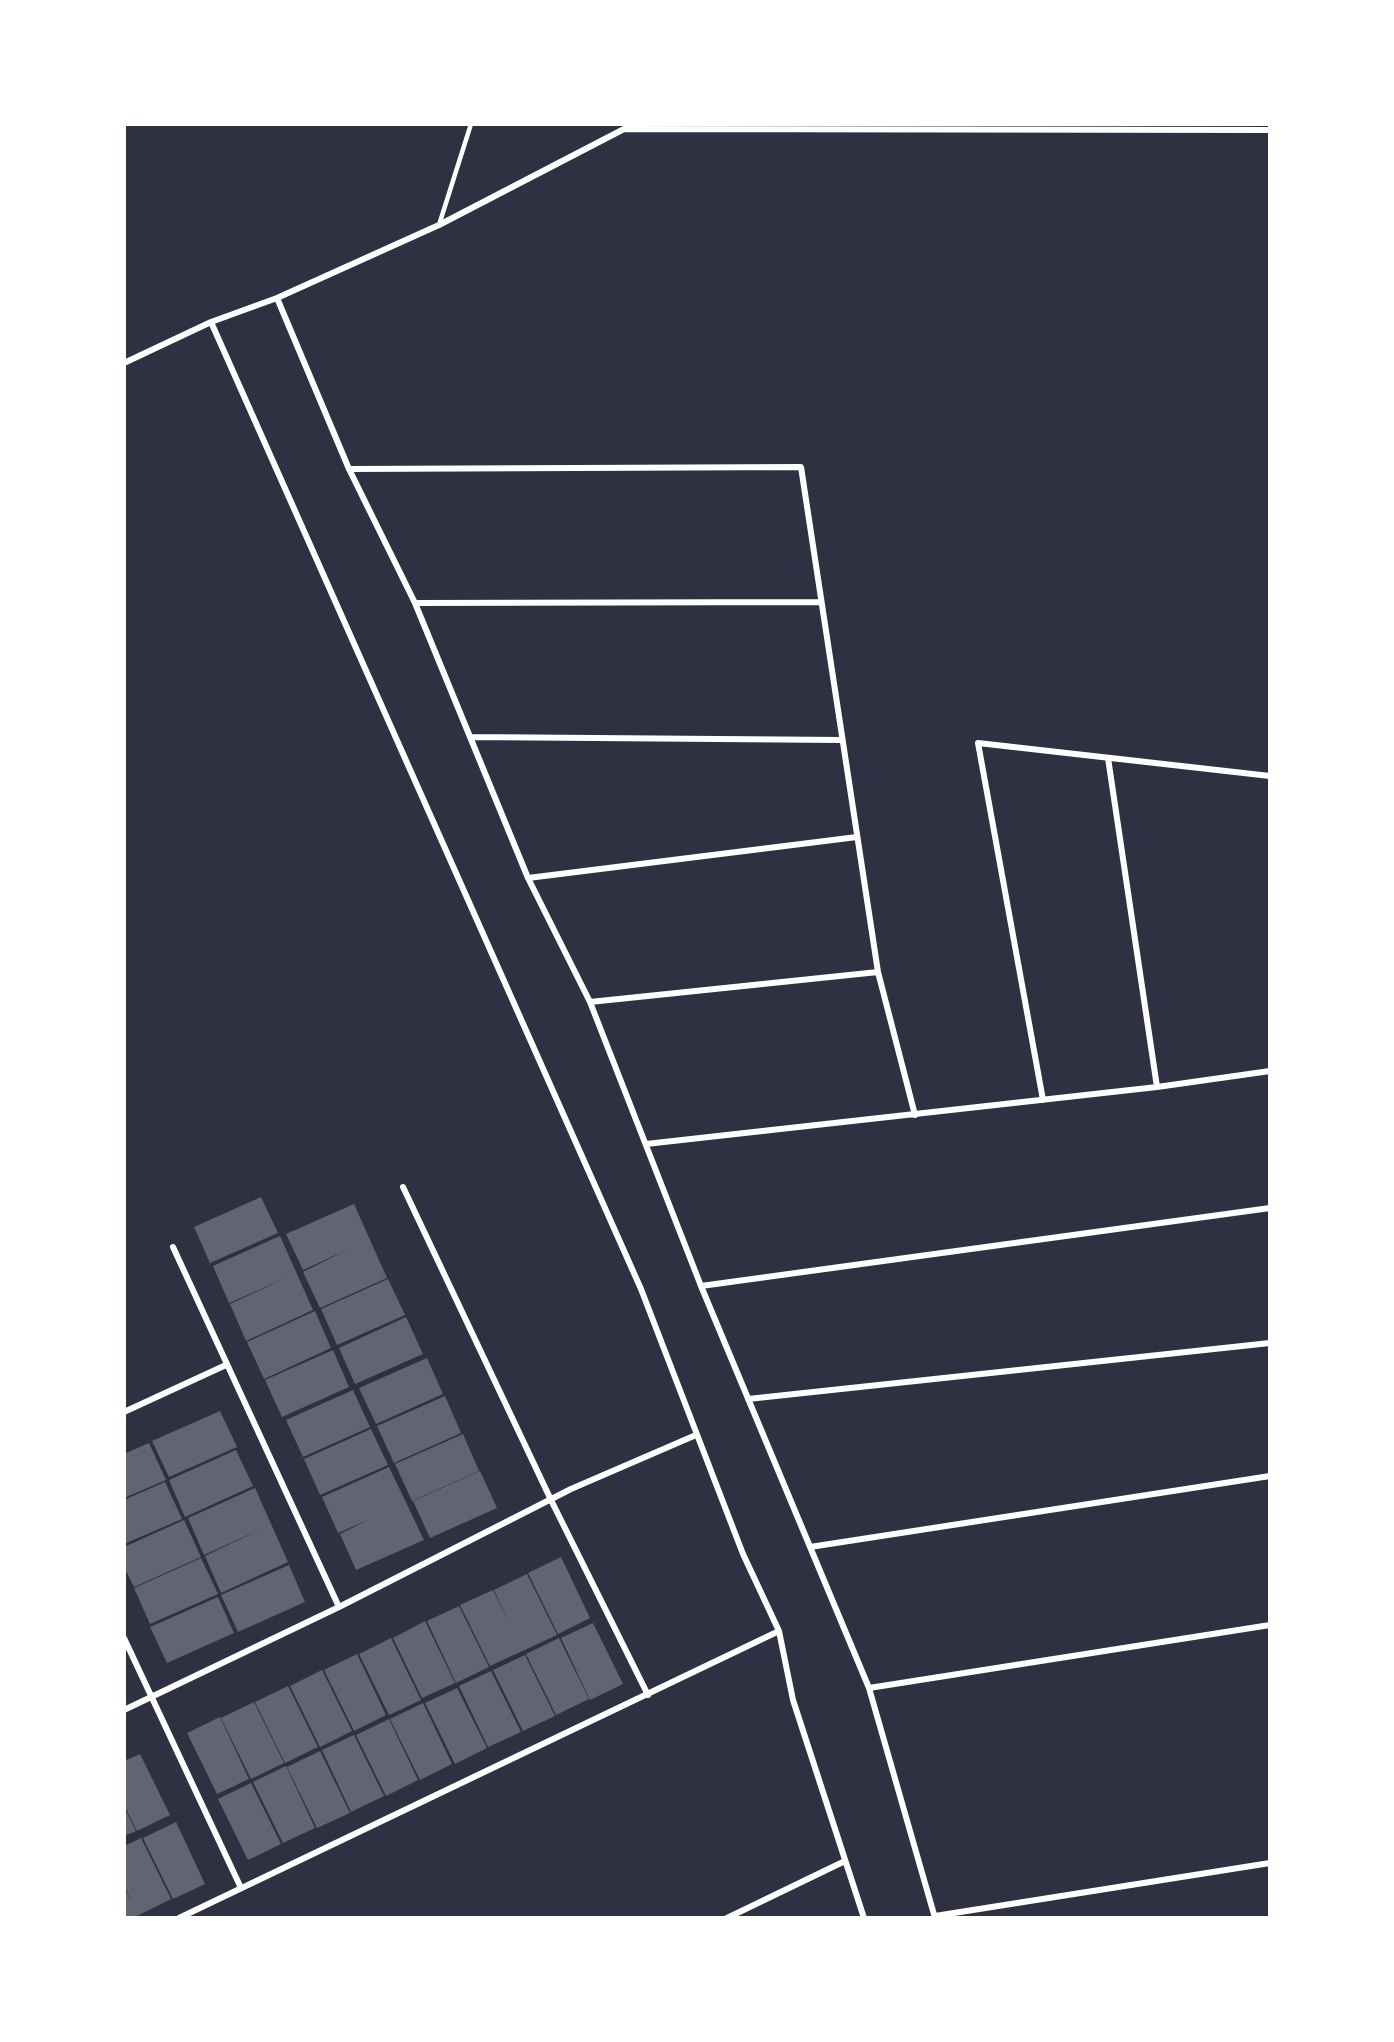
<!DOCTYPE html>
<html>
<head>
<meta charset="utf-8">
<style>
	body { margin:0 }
	#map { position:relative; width:1394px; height:2042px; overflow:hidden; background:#2d3142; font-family:"Alegreya Sans",sans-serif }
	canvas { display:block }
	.frame { position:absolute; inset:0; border:126px solid #fff; pointer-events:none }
</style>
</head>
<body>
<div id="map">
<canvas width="1394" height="2042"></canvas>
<div class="frame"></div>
</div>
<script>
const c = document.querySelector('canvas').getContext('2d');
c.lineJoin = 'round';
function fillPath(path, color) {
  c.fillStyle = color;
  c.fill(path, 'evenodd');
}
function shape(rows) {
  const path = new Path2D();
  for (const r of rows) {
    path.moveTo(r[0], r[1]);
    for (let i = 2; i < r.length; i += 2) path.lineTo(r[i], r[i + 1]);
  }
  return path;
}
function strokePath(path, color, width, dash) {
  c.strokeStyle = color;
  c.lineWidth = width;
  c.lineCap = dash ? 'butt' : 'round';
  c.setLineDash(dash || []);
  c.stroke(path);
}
fillPath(shape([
	[261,1197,278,1233,210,1263,194,1227],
	[354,1204,387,1278,320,1308,303,1272,349,1249,303,1270,286,1234],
	[280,1236,313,1310,246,1341,230,1304,286,1278,229,1303,213,1266],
	[388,1279,405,1315,337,1345,321,1309],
	[315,1311,331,1348,264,1379,247,1342],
	[406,1317,423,1354,355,1384,339,1348],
	[333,1350,349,1387,282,1417,265,1380],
	[427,1358,443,1394,376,1424,359,1388],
	[353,1390,370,1427,303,1457,286,1420],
	[445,1396,461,1433,394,1463,377,1426],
	[220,1411,237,1447,169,1477,152,1441],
	[371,1429,388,1465,320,1495,304,1459],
	[463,1434,479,1471,412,1501,395,1464],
	[149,1443,166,1480,124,1498,124,1454],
	[236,1450,253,1486,185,1517,169,1480],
	[389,1467,424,1540,356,1570,340,1534,368,1520,338,1533,322,1497],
	[480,1471,497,1508,430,1538,413,1501],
	[165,1482,182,1519,124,1544,124,1500],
	[255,1488,288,1562,221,1593,205,1556,261,1529,204,1555,188,1518],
	[184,1520,201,1557,134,1587,124,1567,124,1547],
	[561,1557,590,1618,558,1634,528,1573],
	[201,1558,218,1594,150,1624,134,1588],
	[289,1565,305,1602,238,1632,221,1595],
	[527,1574,557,1635,490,1666,460,1605,493,1590,510,1624,494,1590],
	[218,1597,234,1633,167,1663,150,1627],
	[459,1606,489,1667,456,1683,427,1621],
	[425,1621,455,1683,422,1698,393,1638],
	[593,1623,623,1684,590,1700,561,1638],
	[391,1638,421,1700,389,1715,359,1654],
	[559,1638,589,1699,556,1715,526,1654],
	[357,1654,386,1715,354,1731,324,1670],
	[525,1655,555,1716,523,1731,493,1670],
	[322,1670,352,1731,320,1747,290,1686],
	[491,1671,521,1732,488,1747,459,1686],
	[288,1686,318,1747,285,1763,255,1702],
	[457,1688,487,1748,455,1764,425,1703],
	[254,1702,284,1763,251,1779,221,1718],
	[423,1703,452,1764,420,1780,390,1719],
	[220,1717,249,1779,217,1794,187,1733],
	[389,1719,418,1780,386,1796,356,1735],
	[354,1735,384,1796,351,1812,322,1750],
	[320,1751,350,1813,317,1828,287,1767],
	[140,1754,170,1815,137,1831,124,1805,124,1761],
	[286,1766,315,1828,283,1843,253,1782],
	[251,1783,281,1844,248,1860,218,1799],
	[124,1807,136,1831,124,1836],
	[176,1822,205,1884,173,1899,143,1838],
	[141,1838,171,1899,133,1918,124,1918,124,1888,132,1902,124,1886,124,1846]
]), '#626471');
strokePath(shape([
	[439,225,471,124]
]), '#fff', 4.5);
strokePath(shape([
	[277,298,349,469,415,603,528,878,590,1002,701,1286,869,1688,935,1918],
	[211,322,641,1289,743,1554,779,1631,793,1700,864,1918],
	[124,363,211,322,277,298,439,225,624,129,1270,130],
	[349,469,801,467,878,972,915,1115],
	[415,603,821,602],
	[470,737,842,740],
	[1108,758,1157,1087],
	[528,878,857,837],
	[590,1002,878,972],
	[1043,1100,978,743,1270,776],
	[646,1144,1157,1087,1270,1071],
	[403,1187,551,1500,648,1695],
	[173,1247,339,1607],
	[701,1286,1270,1208],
	[748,1399,1270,1343],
	[124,1412,226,1365],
	[810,1547,1270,1476],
	[124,1638,241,1888],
	[869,1688,1270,1625],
	[124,1710,339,1607,571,1489,696,1435],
	[935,1916,1270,1863],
	[179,1918,779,1631],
	[727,1918,845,1861]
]), '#fff', 6);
</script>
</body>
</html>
